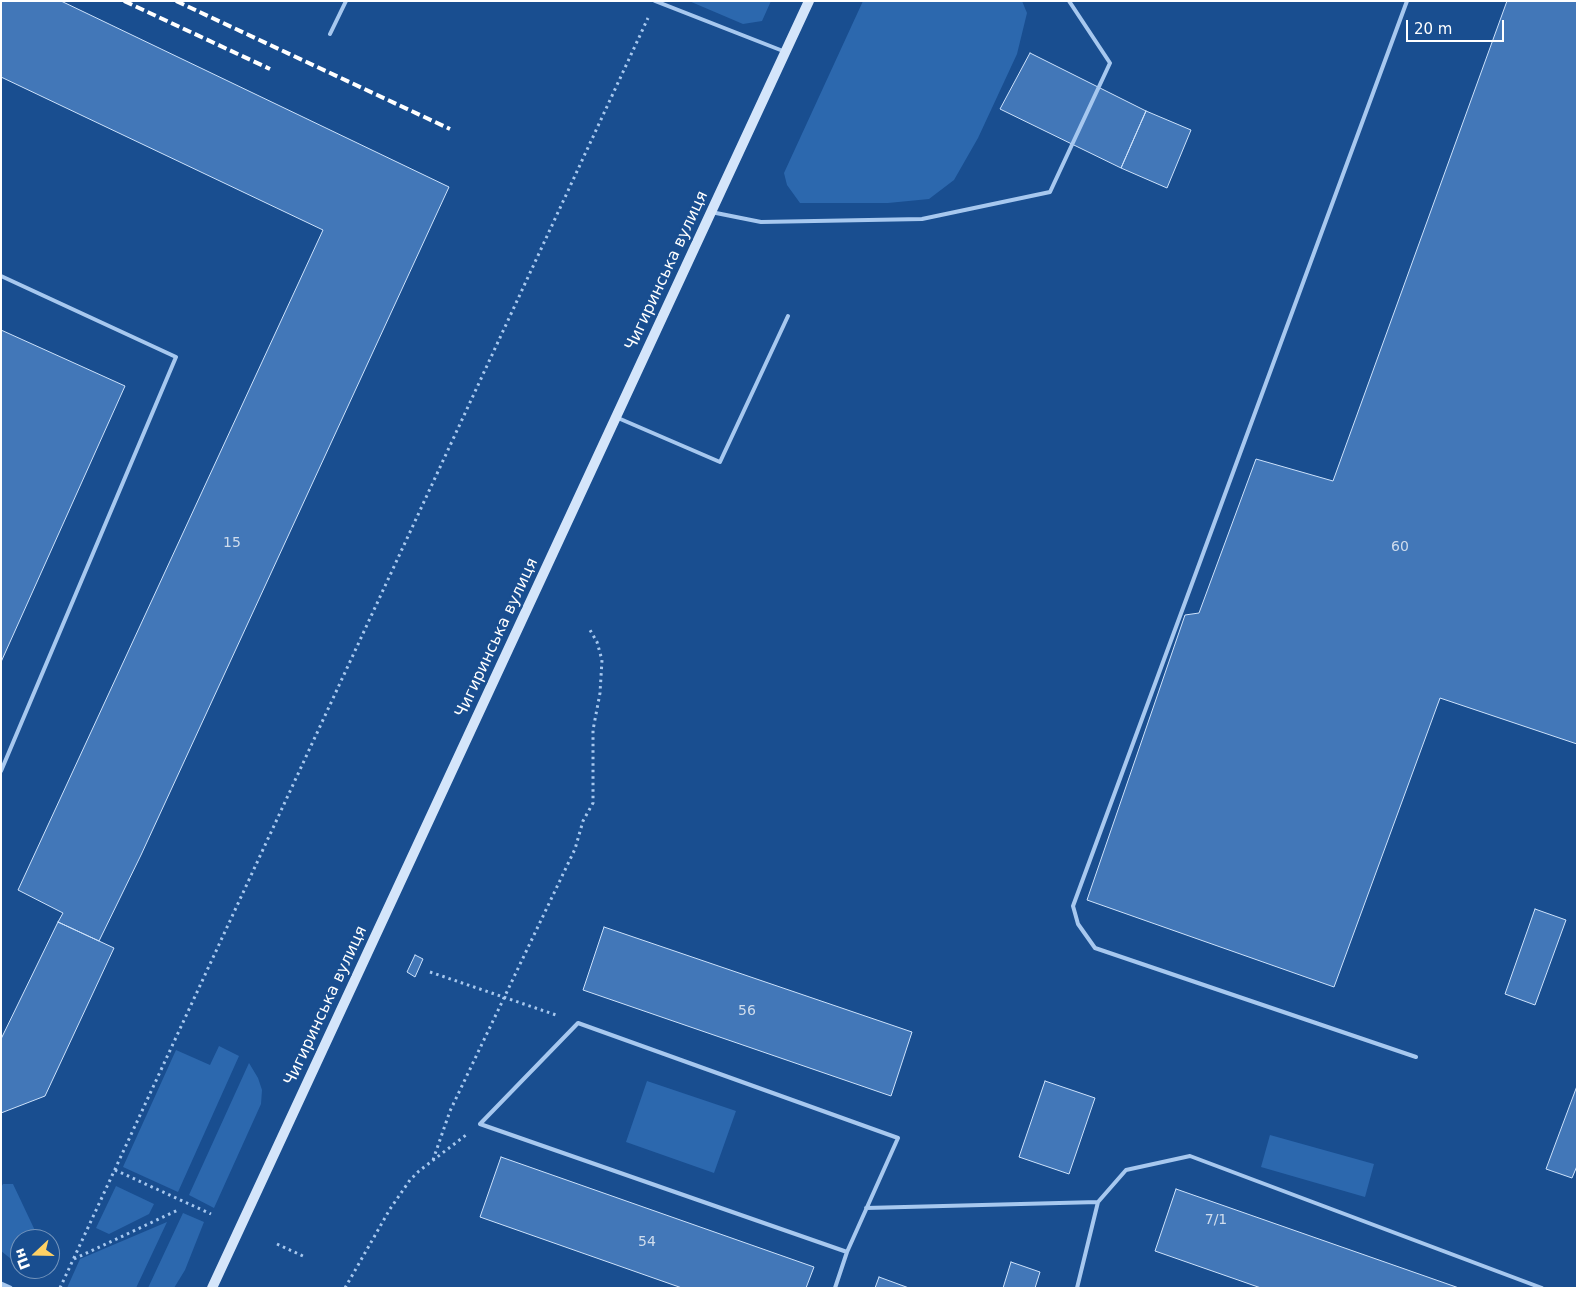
<!DOCTYPE html>
<html>
<head>
<meta charset="utf-8">
<style>
	body { margin:0 }
	#map { position:relative; width:1578px; height:1289px; overflow:hidden; background:#194e90; font-family:"DejaVu Sans",sans-serif }
	canvas { display:block }
	.frame { position:absolute; inset:0; border:2px solid #fff; pointer-events:none }
	.north { position:absolute; left:10px; top:1229px; width:50px; height:50px; box-sizing:border-box; background:#194e90; border:1px solid #7595bc; border-radius:50%; rotate:249deg; font-size:14px; font-weight:700; line-height:20px; text-align:center; color:#fff }
	.north::after { content:''; display:block; margin:auto; width:18px; height:22px; background:#ffd164; clip-path:polygon(50% 0,100% 100%,50% 72%,0 100%) }
	.scale { position:absolute; left:1406px; top:20px; width:98px; height:22px; box-sizing:border-box; border:2px solid #fff; border-top:0; padding-left:6px; font-size:15px; line-height:18px; white-space:nowrap; color:#fff; -webkit-text-stroke:4px #194e90; paint-order:stroke }
</style>
</head>
<body>
<div id="map">
<canvas width="1578" height="1289"></canvas>
<div class="frame"></div>
<div class="north">Пн</div>
<div class="scale">20 m</div>
</div>
<script>
const c = document.querySelector('canvas').getContext('2d');
c.lineJoin = 'round';
function fillPath(path, color) {
  c.fillStyle = color;
  c.fill(path, 'evenodd');
}
function shape(rows) {
  const path = new Path2D();
  for (const r of rows) {
    path.moveTo(r[0], r[1]);
    for (let i = 2; i < r.length; i += 2) path.lineTo(r[i], r[i + 1]);
  }
  return path;
}
function strokePath(path, color, width, dash) {
  c.strokeStyle = color;
  c.lineWidth = width;
  c.lineCap = dash ? 'butt' : 'round';
  c.setLineDash(dash || []);
  c.stroke(path);
}
function write(font, color, halo, rows, align = 'center') {
  c.font = font + ' "DejaVu Sans",sans-serif';
  c.lineWidth = 5;
  c.setLineDash([]);
  c.textBaseline = 'middle';
  c.strokeStyle = halo;
  c.fillStyle = color;
  for (const [text, x, y, turn = 0] of rows) {
    c.save();
    c.translate(x, y);
    c.rotate((+turn || 0) * Math.PI / 180);
    c.textAlign = isNaN(turn) ? turn : align;
    if (halo) c.strokeText(text, 0, 0);
    c.fillText(text, 0, 0);
    c.restore();
  }
}
fillPath(shape([
	[689,1,771,1,762,21,743,24],
	[863,1,1022,1,1027,13,1017,54,978,138,954,180,929,199,888,203,800,203,787,185,784,173],
	[219,1046,239,1056,178,1192,123,1167,176,1050,210,1065],
	[249,1063,258,1078,262,1090,261,1104,214,1208,189,1195],
	[647,1081,736,1111,714,1173,626,1142],
	[1270,1135,1374,1164,1365,1197,1261,1167],
	[3,1184,13,1184,39,1239,20,1239,20,1266,1,1251,1,1187],
	[116,1186,154,1204,149,1214,109,1234,96,1228],
	[183,1213,204,1222,185,1270,174,1288,148,1288],
	[167,1222,136,1288,67,1288,80,1259]
]), '#2c68ae');
const building = shape([
	[1,1,61,1,449,187,141,855,99,941,58,922,63,913,18,890,323,230,1,77,1,1],
	[1507,1,1577,1,1577,744,1440,698,1334,987,1087,900,1185,615,1199,613,1256,459,1333,481,1507,1],
	[1030,53,1146,111,1121,168,1000,109,1030,53],
	[1146,111,1191,130,1167,188,1121,168,1146,111],
	[1,330,125,386,1,662,1,330],
	[1535,909,1566,920,1535,1005,1505,994,1535,909],
	[58,922,114,948,45,1096,1,1113,1,1039,58,922],
	[604,927,912,1032,891,1096,583,990,604,927],
	[415,955,423,959,415,977,407,972,415,955],
	[1045,1081,1095,1098,1069,1174,1019,1157,1045,1081],
	[1577,1086,1577,1166,1572,1178,1546,1169,1577,1086],
	[501,1157,814,1267,806,1288,682,1288,480,1217,501,1157],
	[1176,1189,1459,1288,1261,1288,1155,1251,1176,1189],
	[1011,1262,1040,1272,1035,1288,1003,1288,1011,1262],
	[879,1277,909,1288,875,1288,879,1277]
]);
fillPath(building, '#4277b8');
strokePath(building, '#cde2fb', 1);
strokePath(shape([
	[430,972,559,1016],
	[433,1160,450,1111,575,849,583,821,593,803,593,730,600,693,602,660,597,642,590,630],
	[115,1170,211,1214],
	[277,1244,305,1257],
	[74,1259,178,1210],
	[60,1288,648,18],
	[345,1288,390,1209,410,1180,419,1171,466,1135]
]), '#a7c8ef', 3, [2.5, 4]);
strokePath(shape([
	[655,1,783,51],
	[1407,1,1073,906,1078,924,1095,948,1416,1057],
	[330,34,346,1],
	[711,212,761,222,922,219,1050,192,1110,63,1069,1],
	[1,276,176,357,1,771],
	[618,418,720,462,788,316],
	[866,1208,1098,1202],
	[835,1288,847,1252,480,1124,578,1023,898,1138,847,1252],
	[1077,1288,1098,1202,1126,1170,1190,1156,1542,1288]
]), '#a7c8ef', 4);
strokePath(shape([
	[1,1284,10,1288]
]), '#a7c8ef', 5);
strokePath(shape([
	[212,1288,809,1]
]), '#d4e5fa', 10);
strokePath(shape([
	[124,1,270,69],
	[176,1,450,129]
]), '#fff', 4, [9, 4]);
write('14px', '#d0dded', null, [
	["15",232,543],
	["60",1400,547],
	["56",747,1011],
	["7/1",1216,1220],
	["54",647,1242]
]);
write('16px', '#fff', '#194e90', [
	["Чигиринська вулиця",667,271,-65],
	["Чигиринська вулиця",497,638,-65],
	["Чигиринська вулиця",326,1006,-65]
]);
</script>
</body>
</html>
